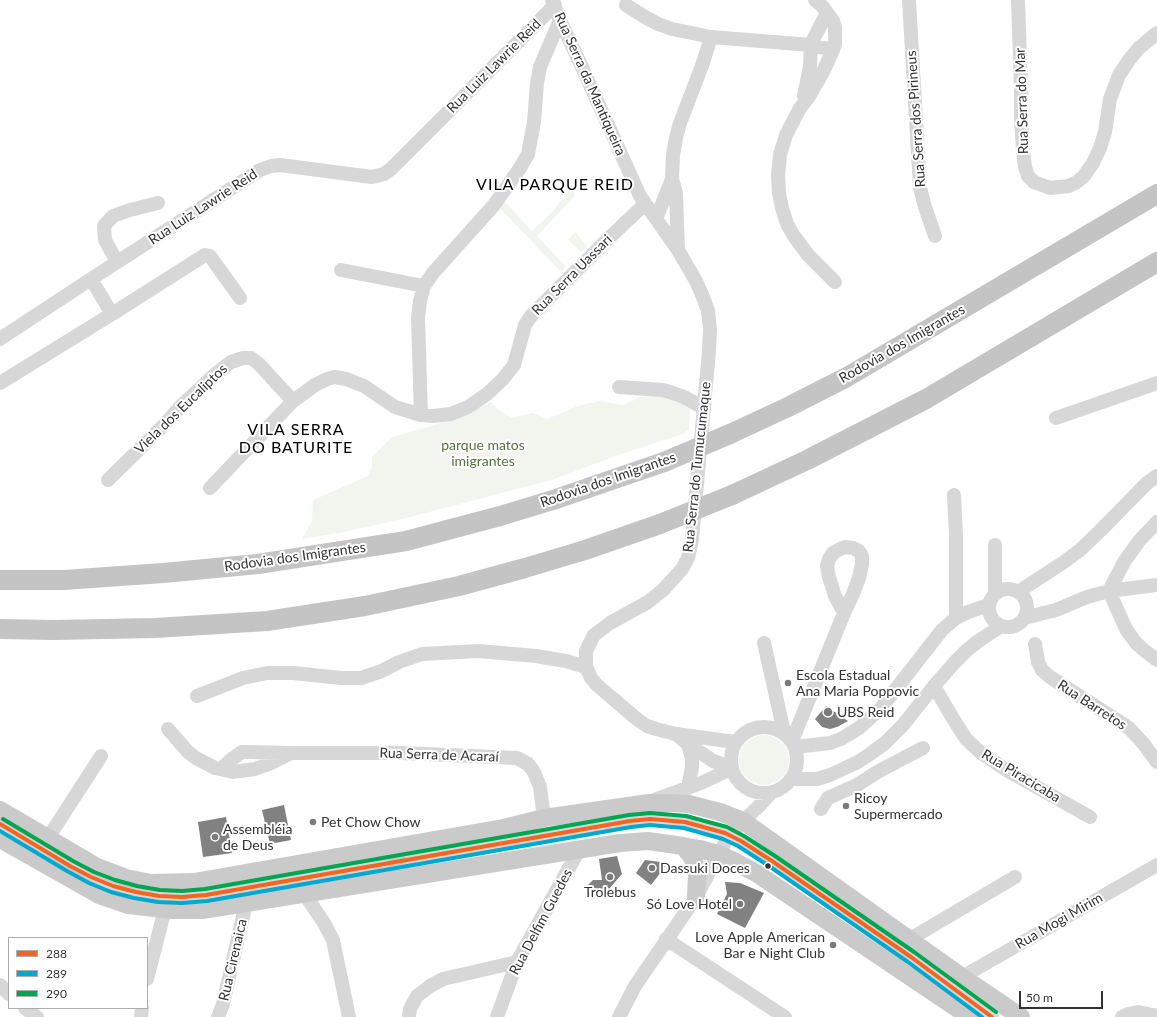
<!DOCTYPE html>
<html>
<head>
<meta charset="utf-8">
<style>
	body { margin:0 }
	#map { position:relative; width:1157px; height:1017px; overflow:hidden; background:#fff; font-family:Lato,sans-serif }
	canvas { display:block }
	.legend { position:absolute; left:8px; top:937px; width:140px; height:72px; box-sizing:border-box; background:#fff; border:1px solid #adadad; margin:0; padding:5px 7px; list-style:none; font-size:12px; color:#333 }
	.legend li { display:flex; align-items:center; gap:8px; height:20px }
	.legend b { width:20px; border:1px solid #adadad }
	.scale { position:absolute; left:1019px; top:991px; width:84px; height:18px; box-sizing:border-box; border:2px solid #333; border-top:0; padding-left:5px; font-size:12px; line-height:14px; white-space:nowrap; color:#333; -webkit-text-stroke:3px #fff; paint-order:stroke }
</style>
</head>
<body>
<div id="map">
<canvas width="1157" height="1017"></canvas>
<ul class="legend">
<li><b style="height:5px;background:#f26522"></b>288</li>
<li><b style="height:5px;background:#00a9ce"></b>289</li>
<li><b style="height:5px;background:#00a651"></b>290</li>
</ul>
<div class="scale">50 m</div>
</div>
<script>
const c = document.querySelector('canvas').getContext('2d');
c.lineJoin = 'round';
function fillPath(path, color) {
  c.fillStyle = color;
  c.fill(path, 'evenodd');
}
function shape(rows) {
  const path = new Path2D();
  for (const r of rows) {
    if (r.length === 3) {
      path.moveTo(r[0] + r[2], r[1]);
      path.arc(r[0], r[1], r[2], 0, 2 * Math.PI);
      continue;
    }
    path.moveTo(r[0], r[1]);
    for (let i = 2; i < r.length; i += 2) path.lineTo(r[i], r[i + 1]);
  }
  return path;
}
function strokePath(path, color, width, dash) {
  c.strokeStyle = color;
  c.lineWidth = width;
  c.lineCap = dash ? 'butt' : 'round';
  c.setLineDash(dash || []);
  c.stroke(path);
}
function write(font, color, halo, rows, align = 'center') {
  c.font = font + ' Lato,sans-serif';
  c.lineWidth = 4;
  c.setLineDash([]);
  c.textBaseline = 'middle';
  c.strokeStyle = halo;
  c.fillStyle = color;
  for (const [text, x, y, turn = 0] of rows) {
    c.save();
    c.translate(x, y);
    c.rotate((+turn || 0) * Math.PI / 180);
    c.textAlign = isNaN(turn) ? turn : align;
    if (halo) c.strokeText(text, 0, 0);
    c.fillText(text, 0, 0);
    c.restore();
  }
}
fillPath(shape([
	[571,178,575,196,537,236,566,267,561,272,499,207,504,201,532,231,551,213,568,192],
	[575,232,587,246,581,252,568,240],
	[656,396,677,396,690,408,689,429,683,434,618,455,552,480,406,518,349,531,302,539,312,521,313,500,368,476,372,468,372,457,392,437,428,427,461,416,491,402,498,409,511,418,533,413,547,419,578,406,599,401,624,405,640,397],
	[764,760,25]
]), '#f1f5ed');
fillPath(shape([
	[826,706,848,721,837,727,830,729,822,727,815,719],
	[284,805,291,840,270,844,262,810],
	[226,817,232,853,203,857,198,822],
	[617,856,622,874,602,897,584,889,593,880,602,880,599,859],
	[645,860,668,863,651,885,636,873],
	[725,882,740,883,764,893,745,928,717,914,727,894]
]), '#818181');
strokePath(shape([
	[552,0,560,20,581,65,640,196,678,250,696,281,703,297,708,311,710,329,709,351,692,539,688,558,682,569,673,579,663,590,648,602,610,623,594,635,586,651,586,667],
	[815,0,822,6,833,21,835,27,835,44,833,50,823,72,808,98,800,108,786,135,780,155,778,175,779,193,782,208,787,224,794,236,808,255,835,282],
	[909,0,920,188,925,207,935,236],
	[1018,0,1021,89,1021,119,1023,150,1025,167,1028,176,1034,182,1050,188,1069,186,1077,182,1084,176,1093,163,1100,148,1105,132,1110,99,1119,75,1129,60,1139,48,1157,33],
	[626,5,645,17,658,24,672,29,711,37,811,45,833,50],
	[804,96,810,67,811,45,815,36,827,13],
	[656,219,672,179],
	[678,250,676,193,672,179,673,155,676,138,680,123,703,63,711,37],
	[117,262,105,240,104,226,113,216,130,210,158,203],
	[341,270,424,286],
	[112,314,205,255,210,256,240,298],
	[0,339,91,279,260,170,271,166,280,165,372,177,384,174,391,169,555,5],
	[0,383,112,314,91,279],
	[619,387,663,390,673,393,684,397,704,408],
	[421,415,418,318,420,301,424,286,433,273,494,205,520,168,528,154,534,122,537,83,540,67,560,20],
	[1056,418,1157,383],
	[108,480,164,425,182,405,213,376,231,362,243,358,251,358,259,364,293,401],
	[210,488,293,401,315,385,327,379,335,377,346,379,364,386,395,407,421,415,433,416,451,414,468,407,487,394,503,379,514,365,525,325,531,316,609,238,645,204],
	[954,495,956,536,956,618],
	[995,545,995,594],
	[1008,608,19],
	[1109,591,1126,629,1136,643,1145,651,1157,660],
	[1109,591,1124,562,1139,541,1157,522],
	[1018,592,1064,562,1080,550,1100,531,1147,483,1157,476],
	[1024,618,1056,610,1087,597,1109,591,1157,585],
	[764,643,784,732],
	[1035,644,1038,662,1042,670,1050,677,1129,728,1143,743,1157,762],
	[934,686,952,717,966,739,981,753,1008,771,1090,817],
	[197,696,243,678,267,673,293,673,341,678,361,678,382,671,399,662,422,654,478,651,536,656,566,661,586,667,591,678,597,685,638,720,647,726,656,729,676,734,735,742],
	[764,760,33],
	[168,729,188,752,196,758,215,768,233,772,255,769,269,764,289,754],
	[676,734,688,744,713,761,731,767],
	[792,741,844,613,853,594,859,578,862,564,862,556,859,551,853,548,845,547,840,549,833,553,829,559,827,566,829,577,835,596,844,613],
	[688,744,692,759,692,767,688,788],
	[795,747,830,743,841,739,859,728,881,708,942,630,956,618,968,612,989,605],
	[221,769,232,759,242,752,248,752,290,753,401,753,517,758,528,764,534,772,540,787,544,818],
	[791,779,817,779,830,775,858,762,870,754,885,743,903,725,934,686,955,662,966,651,977,642,1001,626],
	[654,800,701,783,731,769],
	[821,809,828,798,857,785,879,771,923,748],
	[0,824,70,866,91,877,113,886,136,892,159,896,182,897,206,895,630,821,650,819,685,822,725,833,741,841,772,861,911,957,992,1017],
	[48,838,101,756],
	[304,893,324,923,333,940,349,1017],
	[666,939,785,1017],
	[910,939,1015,877],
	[962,977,1157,865],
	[147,979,165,909],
	[0,985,9,994],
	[25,1008,37,1017],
	[141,1017,142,1008],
	[218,1017,223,1004,246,903],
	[409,1017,410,1009,417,996,430,986,443,979,517,962],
	[497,1017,517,962,579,850],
	[619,1017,635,986,696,897,726,841,743,821,759,806,771,793],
	[1122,1017,1128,1014,1138,1012,1157,1016]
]), '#d7d7d7', 14);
strokePath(shape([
	[0,810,97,867,126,878,151,883,194,882,503,828,544,818,649,803,672,803,689,804,720,812,743,821,962,977,1021,1017],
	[0,839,85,887,99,895,128,905,173,910,202,910,620,843,648,841,683,846,700,849,718,854,730,859,756,873,970,1017],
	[400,846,396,856,398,868,404,877],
	[683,846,691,856,695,864,697,874,696,897]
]), '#cacaca', 18);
strokePath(shape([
	[730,434,788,407,847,377,1157,194],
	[732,495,807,460,926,399,1157,262],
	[0,580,64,580,163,573,258,564,406,541,500,516,553,500,664,462],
	[0,629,54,630,155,628,267,621,365,606,459,586,525,568,585,550,660,524]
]), '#c4c4c4', 20);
strokePath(shape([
	[664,462,730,434],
	[660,524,732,495]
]), '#c4c4c4', 20);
strokePath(shape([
	[0,824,70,866,91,877,113,886,136,892,159,896,182,897,206,895,630,821,650,819,685,822,725,833,741,841,772,861,911,957,992,1017]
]), '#f26522', 4);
strokePath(shape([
	[0,831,67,871,89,883,111,892,134,898,158,902,182,903,207,901,631,827,650,825,684,828,723,839,738,846,769,866,908,962,982,1017]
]), '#00a9ce', 4);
strokePath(shape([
	[3,819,73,861,94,872,115,880,137,886,160,890,182,891,205,889,629,815,650,813,686,816,727,827,744,836,775,856,914,952,996,1012]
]), '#00a651', 4);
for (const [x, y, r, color] of [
	[788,683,4,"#7a7a7a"],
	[828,712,5,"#7a7a7a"],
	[846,806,4,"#7a7a7a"],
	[313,822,4,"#7a7a7a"],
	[215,837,4,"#7a7a7a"],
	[768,866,3.5,"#333"],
	[652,868,4,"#7a7a7a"],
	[610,877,4,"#7a7a7a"],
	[740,904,4,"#7a7a7a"],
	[833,945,4,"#7a7a7a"]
]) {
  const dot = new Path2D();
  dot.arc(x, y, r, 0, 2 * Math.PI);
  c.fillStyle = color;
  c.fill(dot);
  strokePath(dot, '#fff', 1.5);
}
write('14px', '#333', '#fff', [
	["Rua Luiz Lawrie Reid",494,66,-45],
	["Rua Serra da Mantiqueira",590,84,66],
	["Rua Serra do Mar",1022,101,-92],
	["Rua Serra dos Pirineus",916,119,-94],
	["Rua Luiz Lawrie Reid",203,207,-33],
	["Rua Serra Uassari",572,275,-45],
	["Rodovia dos Imigrantes",902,344,-30],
	["Viela dos Eucaliptos",181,409,-44],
	["Rua Serra do Tumucumaque",697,467,-84],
	["Rodovia dos Imigrantes",608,480,-19],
	["Rodovia dos Imigrantes",295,557,-8],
	["Rua Barretos",1092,705,33],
	["Rua Serra de Acaraí",439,755,2],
	["Rua Piracicaba",1021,776,31],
	["Rua Mogi Mirim",1059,921,-30],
	["Rua Delfim Guedes",541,922,-62],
	["Rua Cirenaica",233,960,-77]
]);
write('14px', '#56703f', '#fff', [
	["parque matos",483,445],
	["imigrantes",483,461]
]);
write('14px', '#333', '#fff', [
	["Escola Estadual",796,675],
	["Ana Maria Poppovic",796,691],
	["UBS Reid",837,712],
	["Ricoy",854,798],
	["Supermercado",854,814],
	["Pet Chow Chow",321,822],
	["Assembléia",223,829],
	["de Deus",223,845],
	["Dassuki Doces",660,868],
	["Trolebus",610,892,"center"],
	["Só Love Hotel",732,904,"right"],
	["Love Apple American",825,937,"right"],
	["Bar e Night Club",825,953,"right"]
], 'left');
c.letterSpacing = '1px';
write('16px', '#000', '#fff', [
	["VILA PARQUE REID",555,185],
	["VILA SERRA",296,430],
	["DO BATURITE",296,448]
]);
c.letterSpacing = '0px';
</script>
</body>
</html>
